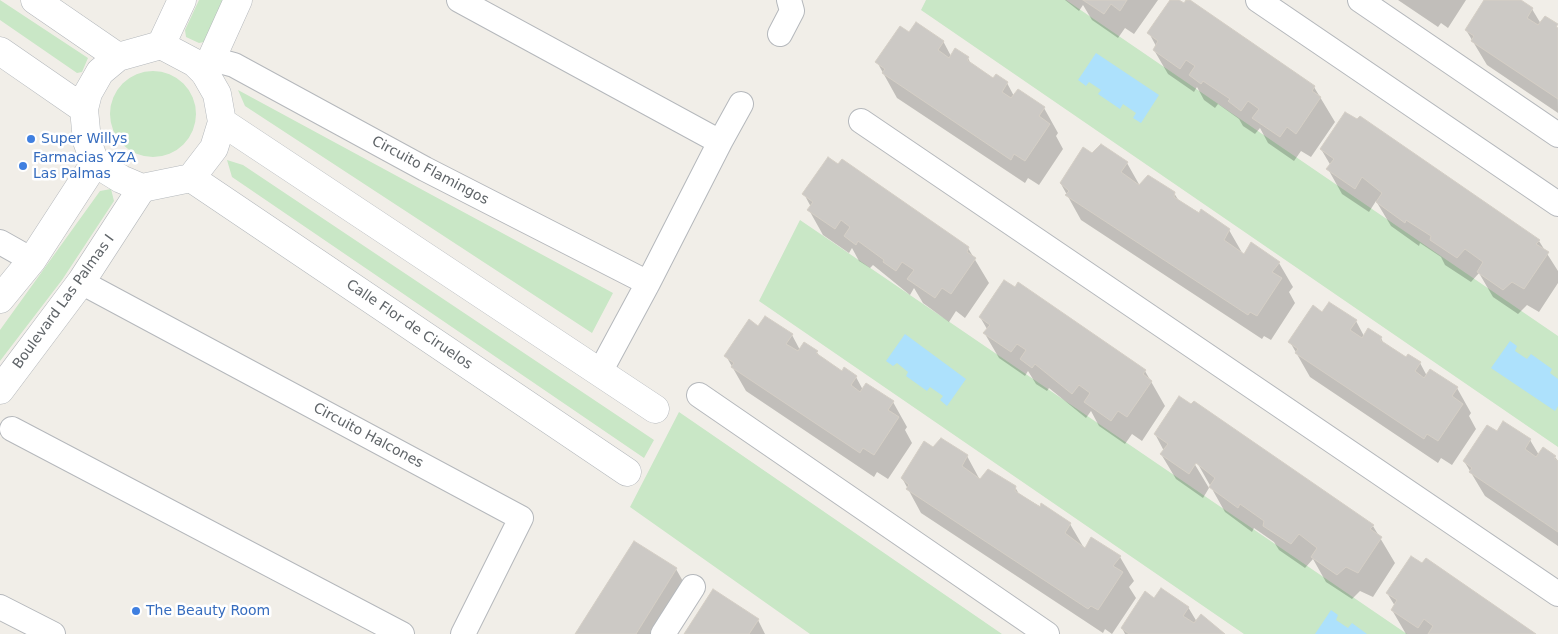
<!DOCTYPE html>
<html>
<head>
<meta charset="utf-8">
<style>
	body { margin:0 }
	canvas { display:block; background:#f1eee8 }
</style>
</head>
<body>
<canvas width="1558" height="634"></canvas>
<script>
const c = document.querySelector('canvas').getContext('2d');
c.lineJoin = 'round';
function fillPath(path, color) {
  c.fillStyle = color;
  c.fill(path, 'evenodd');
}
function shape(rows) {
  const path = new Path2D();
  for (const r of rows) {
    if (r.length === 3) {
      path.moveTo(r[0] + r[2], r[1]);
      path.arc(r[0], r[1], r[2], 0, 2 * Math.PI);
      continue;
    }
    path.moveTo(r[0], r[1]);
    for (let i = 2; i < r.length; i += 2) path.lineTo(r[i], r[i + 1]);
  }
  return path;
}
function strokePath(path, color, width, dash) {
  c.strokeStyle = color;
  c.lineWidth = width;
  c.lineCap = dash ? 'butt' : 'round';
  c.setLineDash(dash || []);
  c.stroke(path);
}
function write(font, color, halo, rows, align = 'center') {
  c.font = font + ' "DejaVu Sans",sans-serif';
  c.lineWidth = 5;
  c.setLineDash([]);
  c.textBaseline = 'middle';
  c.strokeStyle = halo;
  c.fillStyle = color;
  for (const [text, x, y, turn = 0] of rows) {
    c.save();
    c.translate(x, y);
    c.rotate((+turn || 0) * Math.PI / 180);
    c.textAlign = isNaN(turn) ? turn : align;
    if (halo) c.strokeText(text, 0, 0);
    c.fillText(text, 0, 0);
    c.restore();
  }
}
fillPath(shape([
	[0,0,88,58,82,72,77,73,0,20],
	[199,0,223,0,204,42,199,43,186,37,185,30],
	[926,0,1066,0,1558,336,1558,447,921,10],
	[153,114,43],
	[238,90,613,293,592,333,245,106],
	[227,160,243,165,654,440,644,458,232,177],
	[111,189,114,201,62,280,0,361,0,330,100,191],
	[800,220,1407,634,1244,634,759,301],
	[679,412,1002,634,810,634,630,507]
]), '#c9e7c6');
fillPath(shape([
	[1096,53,1159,95,1141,123,1133,118,1136,113,1123,104,1120,109,1098,94,1101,90,1089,82,1086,86,1078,80],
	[905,334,966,379,947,406,940,400,943,396,930,387,927,391,906,376,908,372,897,363,893,366,886,361],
	[1510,341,1517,346,1515,351,1527,359,1531,354,1552,369,1550,373,1558,379,1558,406,1555,411,1491,368],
	[1331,610,1338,615,1336,620,1348,628,1352,623,1367,634,1315,634]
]), '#ade1fc');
fillPath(shape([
	[1065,0,1158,0,1134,34,1125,28,1118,38,1092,20,1083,5,1079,11],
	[1172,0,1184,5,1188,0,1314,87,1335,122,1311,157,1301,151,1294,161,1268,143,1260,128,1255,134,1243,126,1239,119,1218,104,1215,108,1204,100,1197,87,1194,92,1168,74,1154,50,1156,46,1149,33],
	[1398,0,1466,0,1448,28,1441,23,1438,27],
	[1486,0,1519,0,1532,9,1541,24,1545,17,1557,25,1558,113,1487,65,1466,30],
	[910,34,943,41,951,56,968,58,971,64,994,79,1007,83,1014,96,1044,108,1058,133,1056,136,1063,149,1039,185,1028,178,1025,183,897,98,877,62],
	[1321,149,1539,241,1558,271,1558,283,1539,312,1527,305,1518,314,1493,297,1479,273,1471,282,1445,265,1441,257,1420,243,1419,246,1391,226,1376,201,1369,212,1342,194,1328,169,1331,166],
	[1092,154,1127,163,1140,186,1174,193,1179,201,1229,230,1244,256,1279,263,1293,287,1289,292,1295,303,1271,340,1264,336,1262,339,1081,220,1061,184],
	[804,194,968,248,989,283,965,318,956,311,949,322,923,303,914,288,910,295,873,265,870,268,859,261,852,248,849,253,823,235,809,210,811,207],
	[1322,314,1356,321,1364,336,1381,338,1384,344,1406,359,1420,363,1427,376,1457,388,1471,413,1469,416,1476,429,1452,465,1441,458,1438,463,1310,377,1290,342],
	[980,317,1145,371,1165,406,1142,441,1132,434,1125,444,1099,426,1091,411,1086,418,1049,388,1047,391,1036,384,1028,371,1025,376,999,358,985,334,987,329],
	[759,327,792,335,800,350,817,352,820,358,843,373,856,377,863,390,893,402,907,427,905,430,912,443,888,479,877,472,874,477,746,391,726,356],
	[1194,403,1373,526,1395,563,1373,597,1360,591,1352,599,1326,582,1313,559,1305,568,1279,550,1274,542,1254,528,1252,532,1225,512,1194,457,1191,458,1209,488,1203,498,1176,479,1161,454,1164,451,1155,434],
	[1497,433,1530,440,1539,455,1555,457,1558,461,1558,546,1485,496,1464,461],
	[933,448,967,456,980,480,1015,487,1019,494,1070,524,1084,548,1120,557,1134,581,1129,587,1136,598,1112,634,1105,629,1103,633,921,513,902,478],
	[676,569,684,583,652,634,577,634],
	[1387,593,1534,634,1406,634,1392,610,1395,606],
	[1155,600,1188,607,1197,622,1201,616,1223,634,1125,634,1122,628],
	[758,620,765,634,685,634]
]), '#0003');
const building = shape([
	[1083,0,1127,0,1120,11,1111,4,1104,14,1083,0],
	[1170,0,1179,0,1184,3,1186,0,1190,0,1315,86,1312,91,1321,97,1296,134,1287,127,1280,137,1252,118,1259,109,1248,101,1241,111,1228,101,1230,99,1203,81,1201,84,1189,75,1195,66,1186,60,1180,69,1153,50,1158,41,1147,33,1170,0],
	[1484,0,1521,0,1533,8,1527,18,1538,25,1545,16,1558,24,1556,27,1558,28,1558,99,1471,41,1474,36,1465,30,1484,0],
	[916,22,944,41,938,50,949,58,955,48,969,57,967,60,993,78,996,74,1008,82,1002,92,1011,98,1018,89,1045,107,1039,116,1050,124,1025,161,1014,154,1011,160,882,73,885,69,875,62,900,26,909,32,916,22],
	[1345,112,1357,119,1360,116,1540,240,1536,244,1549,252,1524,289,1512,282,1503,290,1477,272,1483,262,1465,249,1457,258,1430,240,1431,236,1406,220,1405,223,1376,202,1382,193,1362,177,1355,189,1326,169,1334,159,1320,149,1345,112],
	[1101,144,1128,162,1121,172,1139,185,1148,175,1175,192,1174,197,1199,213,1201,209,1230,229,1224,240,1244,254,1251,242,1280,262,1272,272,1282,278,1257,316,1250,312,1248,315,1065,195,1069,191,1060,183,1083,147,1092,153,1101,144],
	[828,157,838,164,842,159,969,247,967,252,976,258,951,294,942,288,935,298,907,279,914,270,902,262,896,271,883,262,884,260,858,241,856,245,844,236,850,227,841,220,835,229,807,210,813,202,802,194,828,157],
	[1004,280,1015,287,1018,282,1146,370,1143,374,1152,381,1127,417,1118,411,1111,421,1084,402,1090,393,1079,385,1072,394,1035,364,1032,368,1020,359,1026,350,1017,344,1011,352,983,333,990,325,979,317,1004,280],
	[1329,302,1357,320,1350,330,1362,338,1368,328,1382,337,1380,340,1406,357,1408,354,1421,362,1415,371,1424,378,1430,369,1458,387,1452,396,1463,404,1438,441,1427,434,1424,439,1295,353,1298,349,1288,342,1313,305,1322,312,1329,302],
	[765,316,793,334,786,344,798,351,804,342,818,351,816,353,842,371,844,367,857,376,851,385,860,392,866,383,894,401,888,410,899,417,874,455,863,448,860,453,731,367,734,363,724,356,749,319,758,326,765,316],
	[1179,396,1191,404,1194,401,1374,525,1370,529,1382,537,1358,573,1346,567,1337,575,1311,557,1317,548,1299,534,1291,544,1263,526,1264,521,1240,504,1238,508,1209,487,1215,478,1196,463,1189,474,1160,454,1168,444,1154,434,1179,396],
	[1503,421,1531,439,1525,449,1536,457,1543,447,1556,456,1554,458,1558,461,1558,532,1469,472,1472,468,1463,461,1487,425,1497,431,1503,421],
	[941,438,968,455,962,466,980,479,988,469,1016,486,1015,491,1040,507,1041,503,1071,523,1065,533,1085,548,1091,537,1121,556,1113,566,1123,572,1098,610,1091,606,1088,609,906,489,909,485,901,478,924,441,933,447,941,438],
	[634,541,677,568,636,634,575,634,634,541],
	[1411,556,1422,563,1426,558,1536,634,1428,634,1433,626,1424,619,1418,628,1391,610,1397,600,1386,593,1411,556],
	[1161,588,1189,607,1183,616,1194,623,1201,614,1225,634,1129,634,1121,628,1145,591,1154,598,1161,588],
	[713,589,759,619,749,634,684,634,713,589]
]);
fillPath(building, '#ccc9c5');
strokePath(building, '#d5cfc6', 1);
const minor = shape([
	[1258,0,1558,204],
	[1360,0,1558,135],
	[780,34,792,11,789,0],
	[212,59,234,65,425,169,648,283,720,142,459,0],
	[861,121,1558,594],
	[720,142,741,104],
	[0,242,32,260],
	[81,282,521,518,463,634],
	[600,372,648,283],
	[699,395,1047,634],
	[12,429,402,634],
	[0,607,53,634],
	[663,634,693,587]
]);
const tertiary = shape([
	[161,45,182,0],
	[205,73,238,0],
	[0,299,32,260,95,163],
	[0,390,81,282,142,188]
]);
const secondary = shape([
	[35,0,118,57],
	[161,45,195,63,205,73,217,94,222,122,214,148,191,178,142,188,121,179,95,163,87,141,84,109,88,93,100,72,118,57,161,45],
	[0,51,84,109],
	[222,122,655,409],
	[191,178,627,472]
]);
strokePath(minor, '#b5b8bc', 26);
strokePath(tertiary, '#b5b8bc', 29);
strokePath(secondary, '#b4b8bc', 29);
strokePath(minor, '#fff', 24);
strokePath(tertiary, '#fff', 28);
strokePath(secondary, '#fff', 28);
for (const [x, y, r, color] of [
	[31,139,5,"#3f7fe0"],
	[23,166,5,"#3f7fe0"],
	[136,611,5,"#3f7fe0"]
]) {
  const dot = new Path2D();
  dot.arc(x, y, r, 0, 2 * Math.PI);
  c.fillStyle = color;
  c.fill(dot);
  strokePath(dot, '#fff', 2);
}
write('14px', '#366cbe', '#fff', [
	["Super Willys",41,139],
	["Farmacias YZA",33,158],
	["Las Palmas",33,174],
	["The Beauty Room",146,611]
], 'left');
write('14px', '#5f6468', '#fff', [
	["Circuito Flamingos",430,171,28],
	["Boulevard Las Palmas I",64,302,-54],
	["Calle Flor de Ciruelos",409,325,34],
	["Circuito Halcones",368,436,28]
]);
</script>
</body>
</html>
